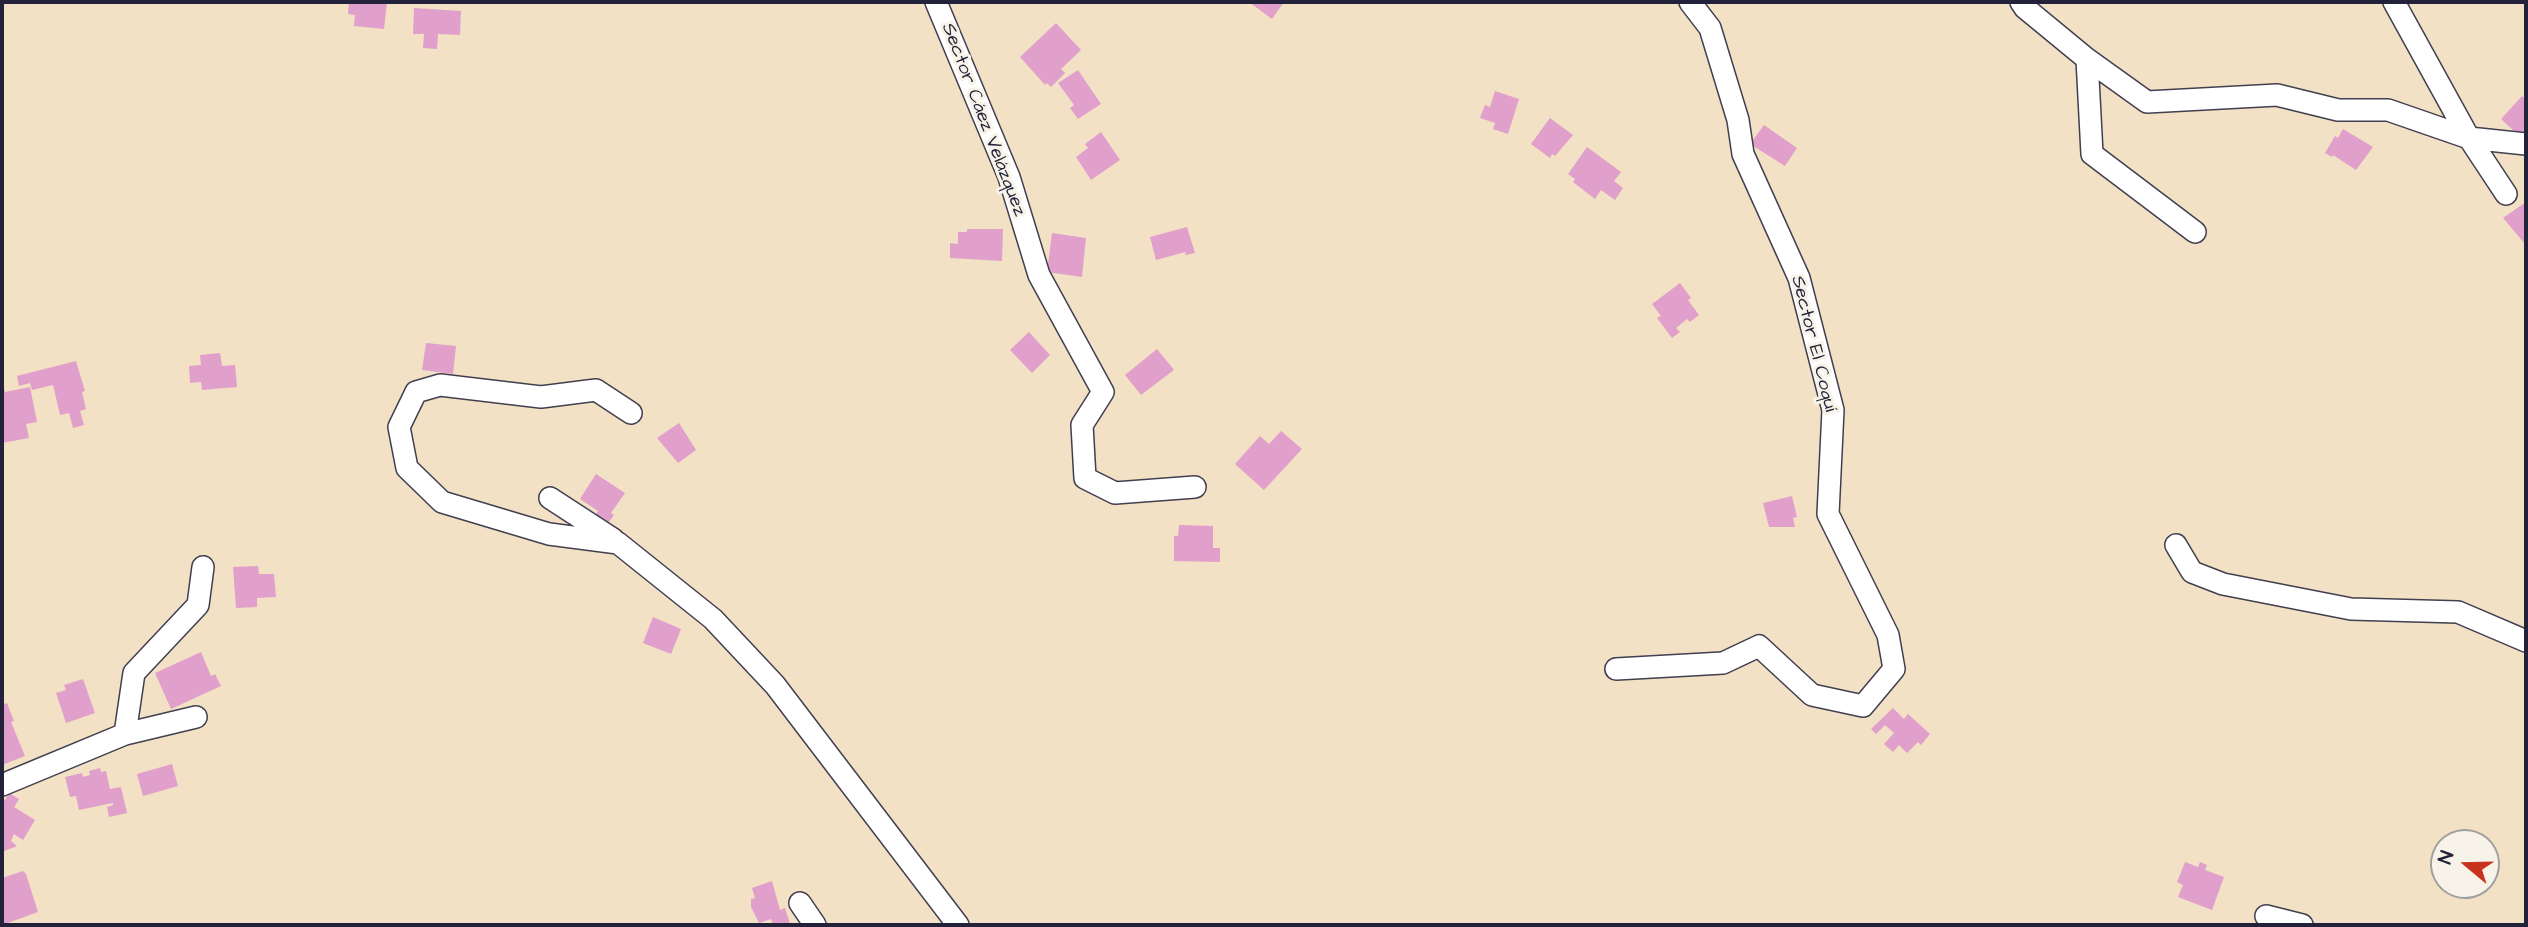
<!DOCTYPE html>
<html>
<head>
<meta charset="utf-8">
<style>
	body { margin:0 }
	#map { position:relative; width:2528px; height:927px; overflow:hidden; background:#f2e1c4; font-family:"Architects Daughter",sans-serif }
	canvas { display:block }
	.frame { position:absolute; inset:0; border:4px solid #22223b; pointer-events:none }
	.north { position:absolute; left:2430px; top:829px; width:70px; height:70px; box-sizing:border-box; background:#f7f3e8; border:2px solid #a29fa3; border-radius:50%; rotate:289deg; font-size:19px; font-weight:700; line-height:28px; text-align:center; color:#22223b }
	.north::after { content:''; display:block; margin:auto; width:24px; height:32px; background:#c8321e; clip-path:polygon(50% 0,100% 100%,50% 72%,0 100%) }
</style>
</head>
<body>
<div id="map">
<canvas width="2528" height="927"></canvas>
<div class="frame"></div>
<div class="north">N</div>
</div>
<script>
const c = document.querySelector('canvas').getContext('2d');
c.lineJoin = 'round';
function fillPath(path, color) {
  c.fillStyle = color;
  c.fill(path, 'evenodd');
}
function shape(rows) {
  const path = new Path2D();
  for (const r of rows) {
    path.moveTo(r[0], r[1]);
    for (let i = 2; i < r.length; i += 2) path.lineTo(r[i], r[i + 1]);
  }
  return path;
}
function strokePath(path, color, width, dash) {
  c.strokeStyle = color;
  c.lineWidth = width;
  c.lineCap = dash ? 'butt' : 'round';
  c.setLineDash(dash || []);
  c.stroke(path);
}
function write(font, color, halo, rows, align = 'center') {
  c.font = font + ' "Architects Daughter",sans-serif';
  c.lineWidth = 6;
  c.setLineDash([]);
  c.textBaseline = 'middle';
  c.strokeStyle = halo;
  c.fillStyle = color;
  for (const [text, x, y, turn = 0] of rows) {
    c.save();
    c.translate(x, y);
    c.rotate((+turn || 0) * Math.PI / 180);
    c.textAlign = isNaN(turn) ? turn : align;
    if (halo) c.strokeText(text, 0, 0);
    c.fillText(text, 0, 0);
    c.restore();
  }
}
fillPath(shape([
	[349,2,387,2,384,29,354,26,355,15,348,14],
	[1249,2,1284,2,1272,19],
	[414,8,461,11,460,35,438,34,437,49,423,48,424,34,413,34],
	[1056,23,1081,50,1061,69,1065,73,1051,87,1047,83,1045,85,1020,57],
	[1078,70,1101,104,1078,119,1070,108,1074,105,1058,83],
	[1495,91,1519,99,1508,134,1493,129,1495,123,1480,118,1485,105,1490,107],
	[2522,96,2526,100,2526,142,2501,119],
	[1550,118,1573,135,1555,156,1552,154,1550,158,1531,144],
	[1764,125,1797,148,1785,166,1750,144],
	[2343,129,2373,147,2356,170,2333,155,2332,157,2325,153,2335,136,2338,138],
	[1101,132,1120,160,1091,180,1076,157,1088,148,1085,144],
	[1587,147,1621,172,1614,181,1623,188,1615,200,1601,190,1595,199,1573,182,1575,179,1568,174],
	[2526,202,2526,242,2525,244,2503,218],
	[1187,227,1195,253,1186,255,1185,252,1156,260,1150,237],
	[967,229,1003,229,1002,261,950,258,950,243,958,244,958,232,967,232],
	[1052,233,1086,238,1082,277,1047,272],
	[1680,283,1691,298,1688,300,1699,315,1690,322,1687,319,1676,328,1680,332,1672,338,1657,318,1661,316,1652,304],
	[1029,332,1050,355,1032,373,1010,350],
	[426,343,456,346,453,374,422,370],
	[1157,349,1174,370,1141,395,1125,375],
	[220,353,222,366,235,365,237,387,202,390,201,382,190,383,189,366,201,365,200,355],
	[76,361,85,391,82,392,86,409,80,411,84,425,73,428,69,413,60,415,53,385,32,390,30,383,19,386,17,376],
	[2,380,5,392,30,387,37,422,26,424,29,438,2,443],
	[679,423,696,450,678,463,657,438],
	[1281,431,1302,449,1264,490,1235,464,1260,436,1269,444],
	[596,474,625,493,611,513,614,515,608,523,595,515,598,511,580,499],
	[1792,496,1797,517,1793,518,1795,527,1769,527,1763,503],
	[1179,525,1213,526,1213,548,1220,548,1220,562,1174,561,1174,536,1178,536],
	[258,566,259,574,274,574,276,597,257,598,257,607,236,608,233,567],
	[653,617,681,629,671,654,643,643],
	[201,652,211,676,215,674,221,686,171,709,155,673],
	[83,679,95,713,66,723,56,693,66,690,64,685],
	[7,703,14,721,11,722,25,756,2,765,2,705],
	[1893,708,1904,719,1908,714,1930,734,1921,745,1918,742,1907,753,1899,745,1893,752,1884,744,1894,733,1885,725,1876,734,1871,729],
	[172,764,178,786,143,796,137,774],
	[100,768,101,772,106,771,110,789,121,787,127,813,109,817,107,807,113,805,113,803,79,810,76,796,70,797,65,777,82,773,83,777,90,775,89,771],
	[9,793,19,799,14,807,35,820,23,840,14,834,11,841,17,846,2,852,2,798,5,800],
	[2185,862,2198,867,2200,862,2207,865,2205,870,2224,877,2212,910,2178,897,2183,885,2177,882],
	[23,871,26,874,38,912,2,925,2,878],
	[772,881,780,910,785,908,790,924,773,925,771,919,759,923,751,907,751,899,755,898,752,888]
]), '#e19fcb');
const street = shape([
	[936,2,1009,177,1039,275,1103,392,1082,425,1085,478,1115,493,1195,487],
	[2021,2,2025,8,2087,59,2147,102,2277,95,2338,110,2388,110,2469,138,2506,194],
	[2394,2,2469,138,2526,144],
	[2087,59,2092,154,2195,232],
	[631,413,596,390,541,397,440,385,416,392,399,427,407,468,442,502,549,534,618,543,713,619,775,685,958,925],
	[550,498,613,539],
	[2176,545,2192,572,2223,584,2351,609,2458,612,2526,641],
	[1616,669,1723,663,1759,646,1812,695,1863,706,1894,669,1888,635,1828,514,1833,410,1799,278,1743,154,1738,120,1710,28,1690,2],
	[125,734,134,673,198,605,203,567],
	[2,785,125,734,196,717],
	[800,903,815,925],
	[2266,916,2302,925]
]);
strokePath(street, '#413f50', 24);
strokePath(street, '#fff', 21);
write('19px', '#22223b', '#f7f3e8', [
	["Sector Cáez Velázquez",983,120,69],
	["Sector El Coquí",1813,344,76]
]);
</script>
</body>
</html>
